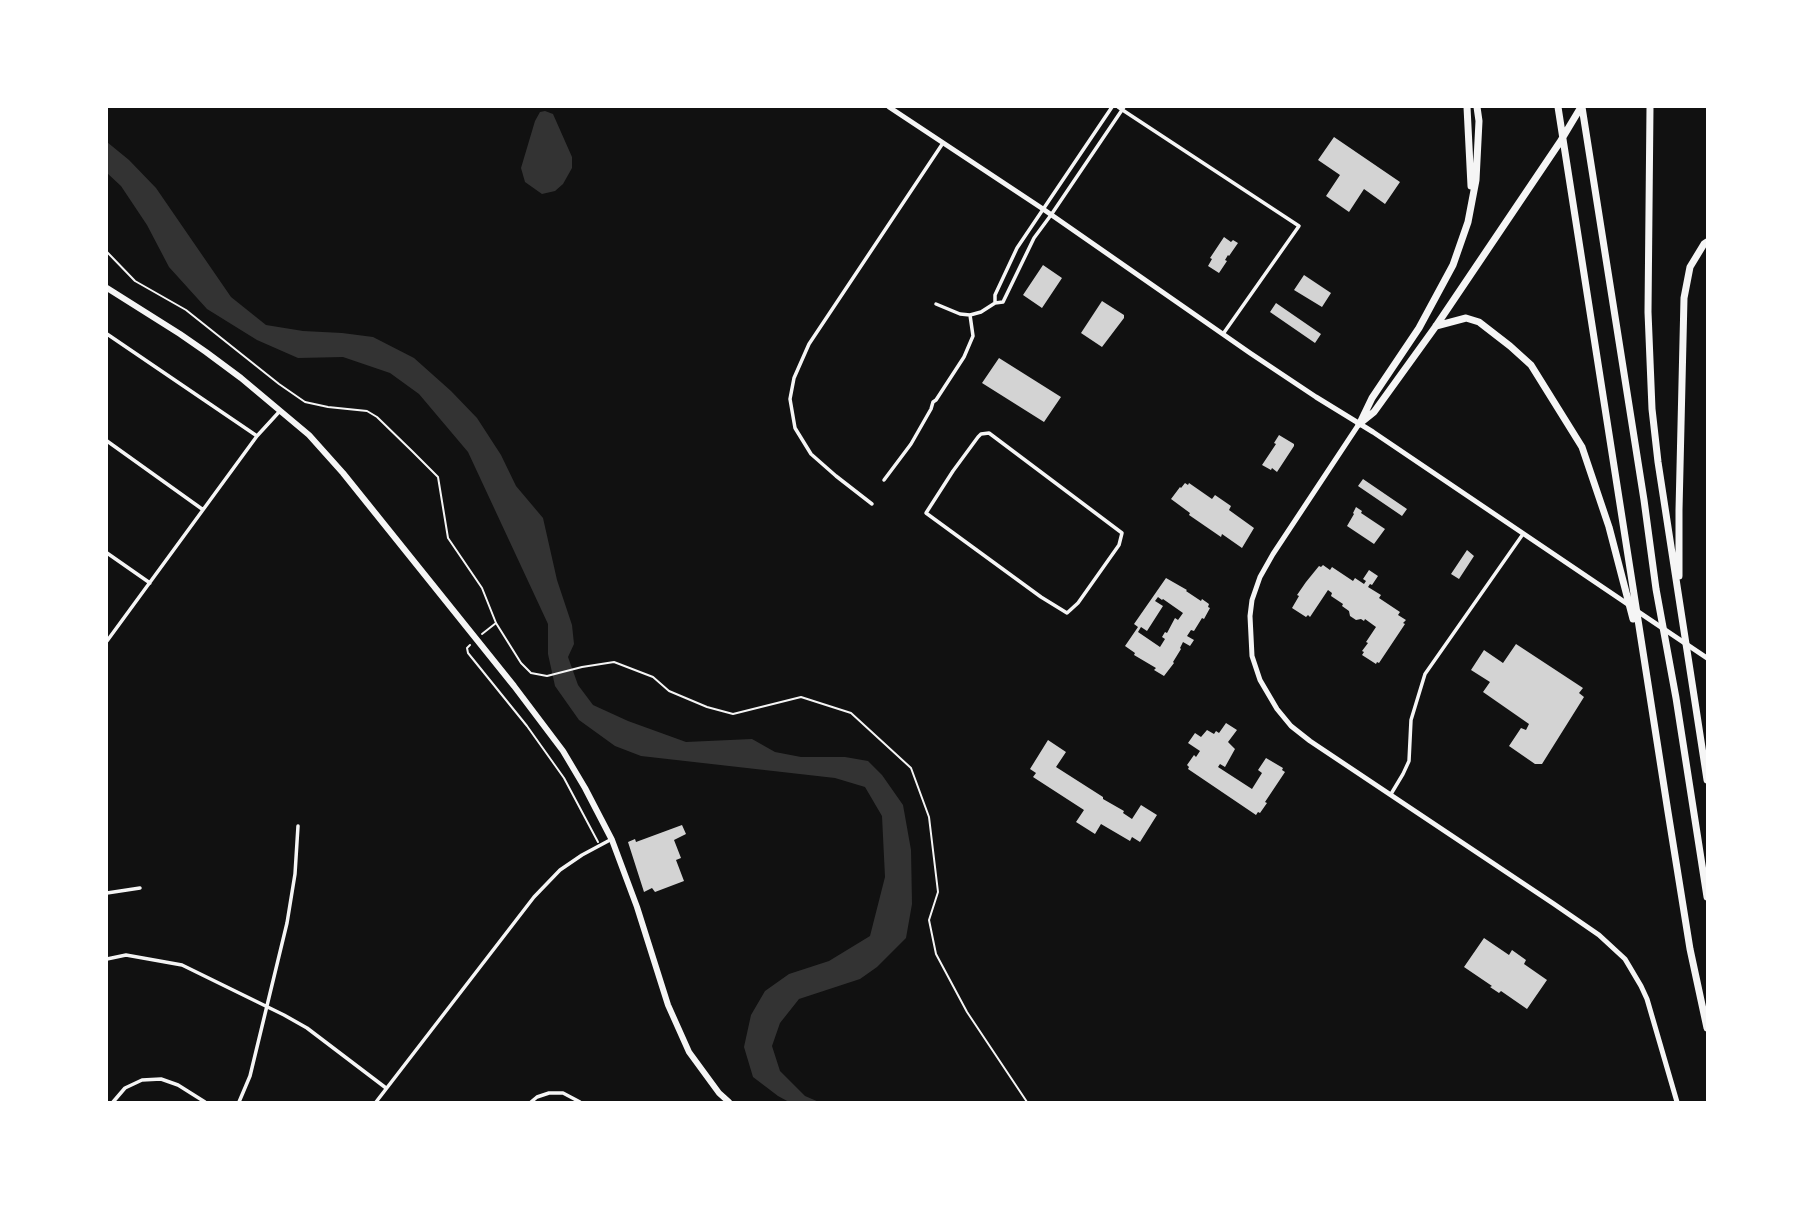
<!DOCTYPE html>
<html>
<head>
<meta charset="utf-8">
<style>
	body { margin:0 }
	#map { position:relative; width:1814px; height:1209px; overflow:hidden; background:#111; font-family:Helvetica,sans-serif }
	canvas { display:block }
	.frame { position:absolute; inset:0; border:108px solid #fff; pointer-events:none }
</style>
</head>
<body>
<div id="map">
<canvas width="1814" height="1209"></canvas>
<div class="frame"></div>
</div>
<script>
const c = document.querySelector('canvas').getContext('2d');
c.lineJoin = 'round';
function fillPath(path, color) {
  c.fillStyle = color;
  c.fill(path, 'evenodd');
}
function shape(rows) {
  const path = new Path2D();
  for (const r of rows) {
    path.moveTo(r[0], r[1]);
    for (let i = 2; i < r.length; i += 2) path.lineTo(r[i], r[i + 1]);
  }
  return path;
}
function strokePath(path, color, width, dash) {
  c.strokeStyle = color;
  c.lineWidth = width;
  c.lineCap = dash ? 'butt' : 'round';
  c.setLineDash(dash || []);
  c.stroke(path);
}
fillPath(shape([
	[545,111,553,114,572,157,572,168,563,184,555,191,542,194,525,182,521,168,535,121,540,112],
	[107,142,129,160,156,188,231,297,266,325,303,331,342,333,373,337,414,358,451,391,477,418,501,455,516,486,543,518,557,580,572,625,574,644,568,657,578,685,593,705,628,721,686,742,752,739,775,752,801,757,845,757,868,761,882,775,903,805,911,850,912,904,906,938,877,967,860,979,799,999,780,1023,772,1046,780,1071,805,1096,819,1102,789,1102,778,1096,753,1077,744,1047,751,1015,765,991,789,974,829,961,870,936,885,877,882,816,865,787,835,778,641,756,615,746,579,720,555,686,548,654,548,624,468,452,419,394,390,373,343,357,298,358,257,340,207,309,169,267,147,225,121,186,107,173]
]), '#333');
fillPath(shape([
	[1334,137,1400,182,1385,204,1364,189,1349,212,1326,196,1340,175,1318,160],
	[1224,237,1231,242,1233,240,1238,243,1229,256,1228,255,1225,260,1227,261,1219,273,1208,266,1212,259,1210,258],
	[1043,265,1062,278,1042,308,1023,295],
	[1304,275,1331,293,1322,307,1294,290],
	[1102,301,1124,315,1124,318,1102,347,1081,333],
	[1276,303,1321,334,1315,343,1270,312],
	[999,358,1061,397,1044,422,982,383],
	[1279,435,1294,444,1294,446,1277,472,1272,468,1271,470,1262,465,1276,444,1274,443],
	[1363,479,1407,509,1402,516,1358,486],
	[1185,483,1188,485,1189,483,1212,499,1215,495,1231,506,1229,510,1254,528,1242,548,1222,534,1221,537,1189,515,1190,513,1171,499,1180,487,1181,488],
	[1356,507,1362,511,1361,513,1385,529,1374,544,1347,526,1354,514,1353,513],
	[1467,550,1474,556,1459,579,1451,574],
	[1323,565,1330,570,1332,567,1353,581,1355,578,1364,584,1366,581,1363,579,1369,570,1378,576,1372,585,1370,584,1368,587,1381,595,1379,598,1400,612,1398,615,1406,620,1403,623,1405,624,1379,663,1377,662,1376,664,1362,655,1364,652,1362,651,1368,643,1366,642,1376,627,1365,619,1364,621,1361,619,1356,620,1350,616,1349,611,1342,606,1343,604,1331,596,1332,593,1328,590,1310,617,1308,615,1306,617,1292,608,1299,596,1297,595,1306,582,1319,566,1321,567],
	[1166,578,1187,590,1186,591,1201,601,1202,599,1209,604,1208,607,1210,608,1204,619,1202,618,1194,631,1191,630,1187,636,1194,640,1190,646,1183,642,1180,648,1181,649,1173,662,1174,663,1164,676,1154,670,1156,668,1134,655,1135,653,1125,646,1138,627,1134,624],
	[1158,597,1162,600,1163,599,1183,613,1178,620,1175,618,1167,633,1165,632,1162,637,1165,639,1160,647,1138,632,1141,627,1147,631,1163,606,1155,601],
	[1516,644,1583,688,1579,693,1584,697,1542,764,1535,764,1509,746,1521,728,1526,730,1529,724,1483,692,1490,682,1471,670,1484,650,1503,663],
	[1226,723,1237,730,1228,742,1235,749,1225,767,1220,764,1218,767,1252,789,1262,773,1258,770,1266,758,1283,768,1282,770,1285,772,1265,802,1267,803,1260,813,1258,812,1256,815,1188,769,1189,767,1187,765,1194,755,1196,757,1200,751,1188,743,1195,733,1201,737,1207,730,1214,734,1216,731,1219,733],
	[1048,740,1066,752,1056,767,1103,797,1103,799,1124,811,1123,813,1132,819,1141,805,1157,815,1140,842,1132,837,1130,841,1101,824,1095,834,1076,822,1084,810,1033,777,1036,773,1030,769],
	[682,825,686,834,674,840,681,858,676,860,684,881,655,892,652,888,644,892,628,842,635,839,636,842],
	[1484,938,1509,955,1512,950,1526,960,1524,964,1547,980,1527,1009,1501,991,1499,993,1490,987,1492,986,1464,967]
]), '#d3d3d3');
strokePath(shape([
	[107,252,135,281,186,310,279,384,305,402,328,407,367,411,377,417,413,452,438,477,448,538,482,588,496,623,521,663,531,673,547,676,582,667,614,662,653,677,669,691,707,707,733,714,801,697,851,713,911,768,929,817,938,892,929,920,936,954,967,1012,1027,1102],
	[482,634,496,623],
	[470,645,467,648,468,653,527,726,564,778,598,842]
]), '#f5f5f5', 2);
strokePath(shape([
	[1118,107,1299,226,1223,334],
	[995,303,995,295,1017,248,1112,107],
	[936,304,960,314,970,315,981,312,995,303,1003,302,1034,238,1051,215,1124,107],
	[107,334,257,436],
	[989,433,1122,533,1119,545,1078,603,1067,613,1041,597,926,513,953,471,978,437,981,434,989,433],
	[107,441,202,509],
	[884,480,911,444,931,409,933,402,936,400,964,357,973,336,970,315],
	[872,504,836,476,811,454,795,428,790,399,794,378,809,344,943,143],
	[107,553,150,583],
	[107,641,257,436,279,412],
	[1391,794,1403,774,1409,761,1411,720,1425,674,1523,534],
	[107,893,140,888],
	[107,959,126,955,182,965,284,1015,307,1028,386,1088],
	[113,1102,125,1088,142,1080,161,1079,178,1085,205,1102],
	[239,1102,250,1076,287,923,295,874,298,826],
	[376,1102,534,897,560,870,582,855,610,840],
	[531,1102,537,1097,549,1093,563,1093,580,1102]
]), '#f5f5f5', 3.5);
strokePath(shape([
	[889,107,1043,209,1250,353,1316,397,1373,432,1629,605],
	[1359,424,1273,554,1260,577,1252,600,1250,616,1252,656,1260,680,1277,709,1291,726,1310,741,1554,904,1599,935,1625,959,1641,986,1647,999,1677,1102],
	[1637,611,1707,658]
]), '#f5f5f5', 5);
strokePath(shape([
	[107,288,180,334,206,352,241,378,309,435,343,473,514,686,563,751,585,788,612,840,637,907,668,1005,689,1052,719,1093,729,1102]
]), '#f5f5f5', 6);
strokePath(shape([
	[1467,107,1471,186],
	[1558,107,1668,812,1690,949,1707,1028],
	[1582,107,1644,500,1656,589,1676,698,1707,897],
	[1650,107,1648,312,1652,409,1658,462,1674,566,1707,780],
	[1436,326,1466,318,1479,322,1510,346,1531,365,1582,447,1609,527,1633,619],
	[1360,423,1372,398,1419,328,1453,265,1468,222,1476,180,1479,121,1477,107],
	[1359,424,1374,412,1436,326,1560,142,1581,107],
	[1679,576,1679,510,1684,298,1690,267,1704,244,1707,242]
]), '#f5f5f5', 7);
</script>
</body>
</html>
